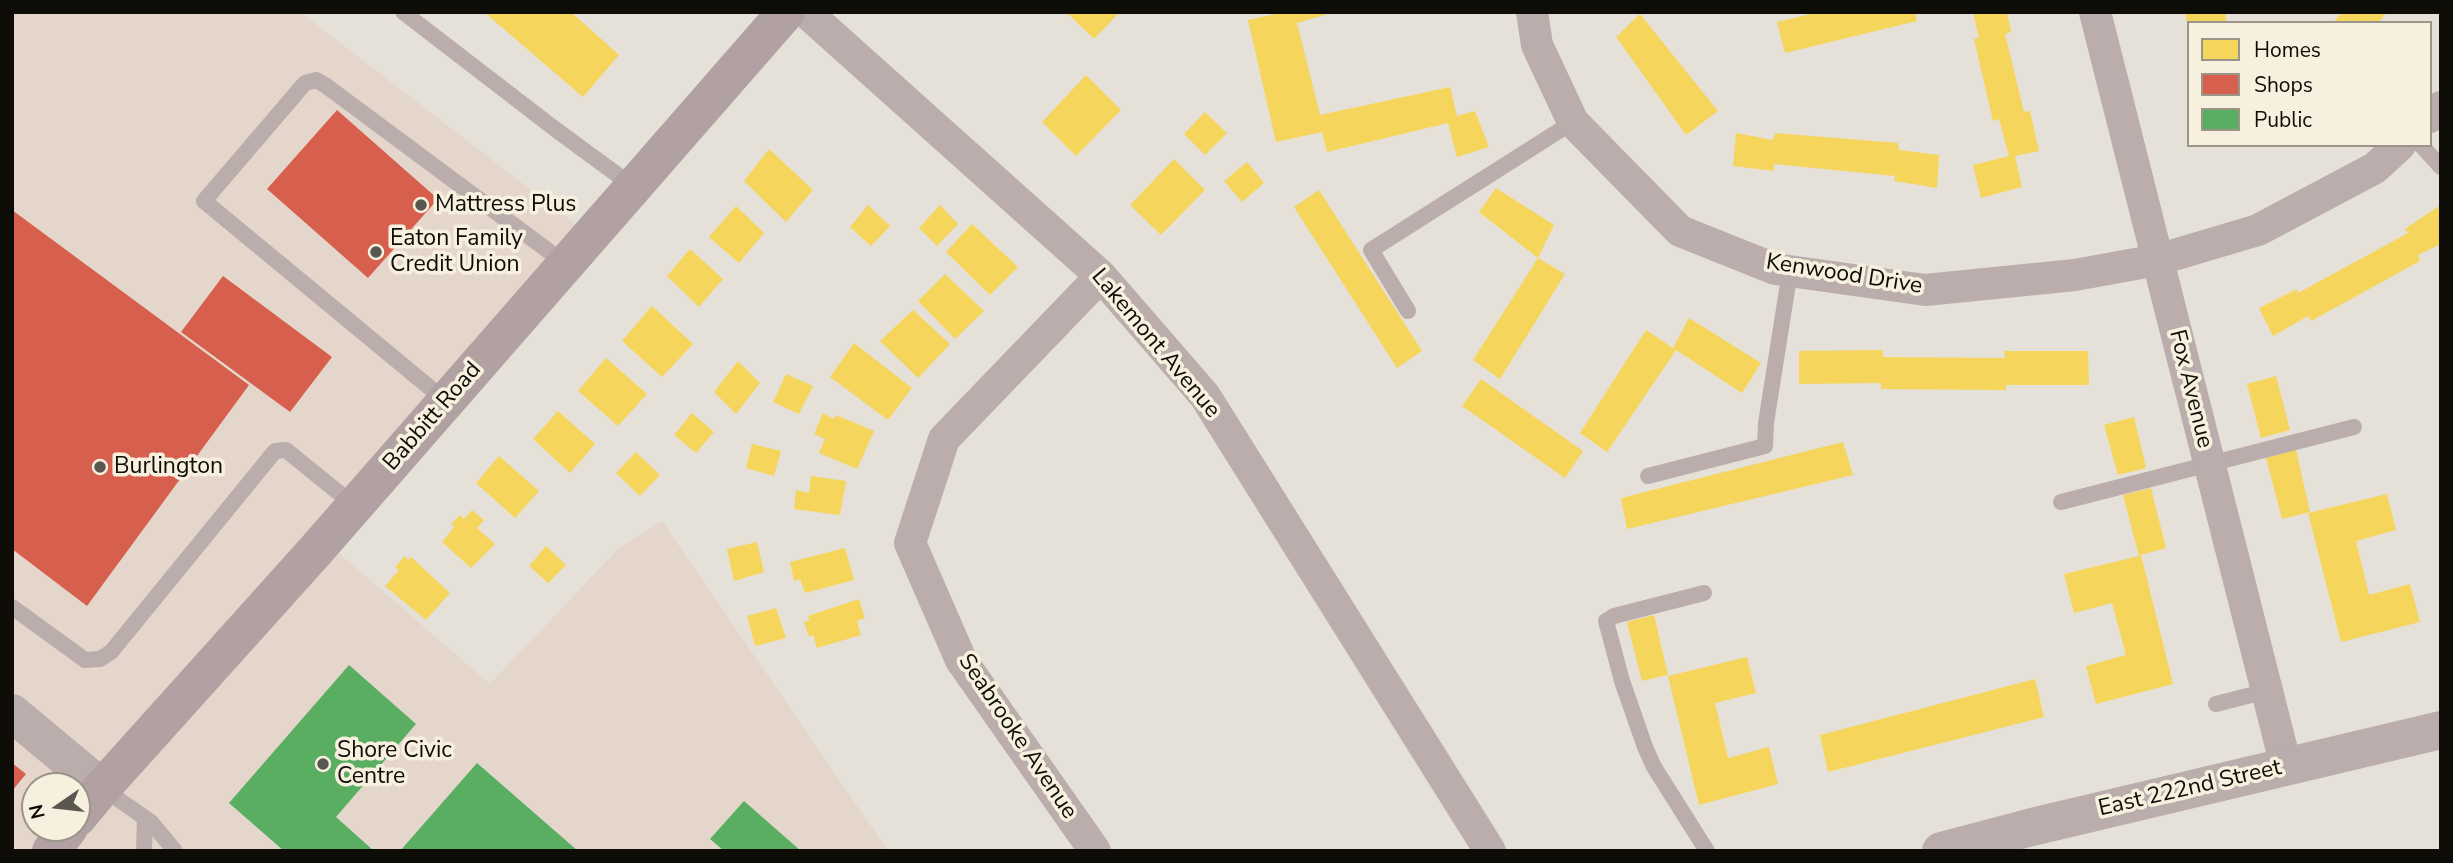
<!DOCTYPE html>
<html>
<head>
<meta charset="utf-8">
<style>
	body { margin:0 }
	#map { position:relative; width:2453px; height:863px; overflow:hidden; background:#e5e1d8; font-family:"Nunito Sans",sans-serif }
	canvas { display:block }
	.frame { position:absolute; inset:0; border:14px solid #0e0c06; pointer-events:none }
	.legend { position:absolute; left:2187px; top:21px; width:245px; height:126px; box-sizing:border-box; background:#f8f0df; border:2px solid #9a9588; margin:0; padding:9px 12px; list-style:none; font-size:21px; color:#0e0c06 }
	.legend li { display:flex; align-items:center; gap:14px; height:35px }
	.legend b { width:35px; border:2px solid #9a9588 }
	.north { position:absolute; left:21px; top:772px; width:70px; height:70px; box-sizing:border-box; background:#f8f0df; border:2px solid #9a9588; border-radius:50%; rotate:256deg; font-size:19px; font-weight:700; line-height:28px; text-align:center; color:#0e0c06 }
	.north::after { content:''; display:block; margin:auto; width:24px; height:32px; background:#595750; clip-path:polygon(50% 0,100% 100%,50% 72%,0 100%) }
</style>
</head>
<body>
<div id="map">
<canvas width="2453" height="863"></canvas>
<div class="frame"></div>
<ul class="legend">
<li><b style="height:19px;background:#f6d55c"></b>Homes</li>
<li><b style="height:19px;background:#d6604d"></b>Shops</li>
<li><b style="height:19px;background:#5aae61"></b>Public</li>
</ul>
<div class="north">N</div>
</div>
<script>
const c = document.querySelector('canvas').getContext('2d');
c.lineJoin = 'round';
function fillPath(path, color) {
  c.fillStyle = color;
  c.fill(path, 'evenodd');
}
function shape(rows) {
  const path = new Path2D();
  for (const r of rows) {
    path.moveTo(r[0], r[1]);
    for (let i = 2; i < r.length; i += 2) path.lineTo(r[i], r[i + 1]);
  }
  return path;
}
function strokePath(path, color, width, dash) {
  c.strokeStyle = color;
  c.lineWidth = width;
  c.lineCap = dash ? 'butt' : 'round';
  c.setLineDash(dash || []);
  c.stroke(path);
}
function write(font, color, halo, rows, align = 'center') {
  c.font = font + ' "Nunito Sans",sans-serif';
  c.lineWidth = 7;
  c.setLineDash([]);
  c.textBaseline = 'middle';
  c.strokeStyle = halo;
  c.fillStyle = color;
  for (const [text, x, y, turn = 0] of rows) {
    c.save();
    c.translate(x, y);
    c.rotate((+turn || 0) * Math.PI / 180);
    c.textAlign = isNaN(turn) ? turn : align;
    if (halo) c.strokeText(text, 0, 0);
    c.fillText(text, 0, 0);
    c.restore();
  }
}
fillPath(shape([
	[12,12,300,12,591,236,325,541,490,684,618,549,662,521,888,851,12,851],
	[35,786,77,786,77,828,35,828]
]), '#e5d6cc');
fillPath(shape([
	[484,12,571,12,619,55,583,97],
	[1066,12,1120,12,1094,39],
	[1285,12,1335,12,1297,23,1320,115,1450,87,1457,116,1475,111,1489,147,1457,157,1448,123,1327,152,1322,132,1276,142,1248,20],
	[1819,12,1915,12,1917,21,1785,53,1777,22],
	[1973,12,2007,12,2011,32,2005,34,2024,112,2030,111,2039,151,2015,156,2022,187,1981,198,1973,165,2009,156,1999,119,1993,121,1974,39,1979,38],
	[2185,12,2225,12,2227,23,2187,23],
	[2342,12,2387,12,2378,23,2333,23],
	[1640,14,1718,111,1686,135,1616,37],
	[1086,75,1121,110,1076,156,1042,122],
	[1205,112,1227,133,1205,155,1184,134],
	[1736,133,1773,140,1775,133,1898,143,1899,150,1939,155,1937,188,1894,181,1895,176,1774,164,1774,171,1733,166],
	[769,149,813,190,786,222,744,181],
	[1174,159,1205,190,1161,235,1130,205],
	[1247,162,1264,183,1242,202,1224,181],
	[1496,188,1554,225,1538,258,1479,212],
	[1319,190,1422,351,1397,368,1294,207],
	[868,205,890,226,871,246,850,227],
	[940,205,958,224,937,246,919,228],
	[736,206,764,233,739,263,709,237],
	[2439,206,2441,244,2418,255,2420,261,2311,321,2308,316,2273,336,2259,308,2297,289,2298,293,2408,233,2405,229],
	[972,224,1018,267,990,295,946,252],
	[690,249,723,279,699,307,667,276],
	[1538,258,1565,274,1500,379,1473,360],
	[945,274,984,311,955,339,918,301],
	[652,306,693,344,662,377,622,341],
	[913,310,950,344,918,378,880,341],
	[1689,318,1761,363,1742,393,1676,350,1607,452,1580,433,1646,330,1673,348],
	[854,343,912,388,888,420,830,377],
	[1883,350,1883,357,2005,358,2004,351,2088,351,2089,385,2006,385,2006,390,1881,389,1881,383,1799,384,1799,351],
	[606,358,647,394,618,426,578,391],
	[738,361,760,383,736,414,714,392],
	[786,374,813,386,799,414,773,402],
	[2276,376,2290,430,2261,438,2247,384],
	[1481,379,1583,451,1565,478,1462,406],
	[558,411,595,444,570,473,533,439],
	[692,413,714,432,696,453,674,435],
	[823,413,834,419,836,415,874,431,857,469,819,453,825,439,814,434],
	[2134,417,2146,468,2118,475,2104,425],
	[1843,442,1853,475,1627,529,1621,498],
	[752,444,781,451,774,476,746,468],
	[2296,450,2310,512,2282,519,2266,458],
	[636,452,660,475,640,496,616,473],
	[499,456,539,491,515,518,476,483],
	[811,476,846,481,840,515,794,509,796,490,809,493],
	[2151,488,2166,548,2141,555,2173,684,2096,704,2086,666,2126,655,2112,603,2074,613,2064,574,2139,556,2123,495],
	[2387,494,2396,530,2356,541,2369,595,2410,584,2420,622,2341,642,2308,513],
	[472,510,484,520,477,528,495,544,471,568,442,542,454,527,451,524,460,515,464,519],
	[757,542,764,572,734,581,727,549],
	[546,546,566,565,548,583,529,566],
	[845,548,854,580,805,593,800,579,794,581,790,562],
	[405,556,408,560,411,557,450,593,426,620,385,586,399,570,395,567],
	[859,599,865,618,857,621,861,635,817,648,813,635,809,637,804,622,810,620,808,616],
	[776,608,786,638,755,646,747,616],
	[1654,615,1668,675,1642,681,1627,622],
	[1747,657,1756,693,1715,703,1728,758,1769,747,1778,784,1699,805,1668,676],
	[2035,679,2044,717,1828,772,1820,735]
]), '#f6d55c');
fillPath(shape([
	[337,110,438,199,368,278,267,189],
	[12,210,249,385,87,606,12,549],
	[223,276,332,357,290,412,181,332],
	[12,763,26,774,12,791]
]), '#d6604d');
fillPath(shape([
	[349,665,416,724,336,817,374,851,284,851,229,803],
	[477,763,578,851,400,851],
	[744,801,801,851,724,851,710,839]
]), '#5aae61');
strokePath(shape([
	[403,12,555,129,634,187],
	[2421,145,2441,167],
	[1408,311,1371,250,1573,122],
	[446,401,204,201,305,83,316,80,325,85,566,264],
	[1648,476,1765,446,1766,423,1790,271],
	[2061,502,2354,427],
	[1704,593,1614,616,1606,621,1622,681,1645,747,1654,767,1707,851],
	[12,607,85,660,100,659,111,652,275,451,286,450,355,506],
	[2216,704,2267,691],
	[102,788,151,822,175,851],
	[144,851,145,818]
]), '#baadac', 16);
strokePath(shape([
	[806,12,1101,276,1205,396,1490,851],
	[1532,12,1537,45,1573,122,1680,231,1775,269,1925,290,2075,275,2157,260,2258,230,2375,168,2400,145],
	[2095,12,2286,766],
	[2430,117,2441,107],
	[1095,851,961,660,910,543,944,439,1101,276]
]), '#baadac', 32);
strokePath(shape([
	[12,713,102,788],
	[1941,851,2032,827,2441,730]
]), '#baadac', 38);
strokePath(shape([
	[77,818,102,788,317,549,786,12],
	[51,851,69,828]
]), '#b1a1a2', 38);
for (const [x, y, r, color] of [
	[421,205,7,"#595750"],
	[376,252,7,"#595750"],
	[100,467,7,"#595750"],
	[323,764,7,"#595750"]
]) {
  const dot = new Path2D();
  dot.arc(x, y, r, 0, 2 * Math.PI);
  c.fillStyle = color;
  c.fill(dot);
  strokePath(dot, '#f8f0df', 2.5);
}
write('23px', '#0e0c06', '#f8f0df', [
	["Mattress Plus",435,205],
	["Eaton Family",390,239],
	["Credit Union",390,265],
	["Burlington",114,467],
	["Shore Civic",337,751],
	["Centre",337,777]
], 'left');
write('23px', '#0e0c06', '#f8f0df', [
	["Kenwood Drive",1844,275,9],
	["Lakemont Avenue",1155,344,50],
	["Fox Avenue",2190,389,76],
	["Babbitt Road",433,417,-49],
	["Seabrooke Avenue",1017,737,56],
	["East 222nd Street",2190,789,-13]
]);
</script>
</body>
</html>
